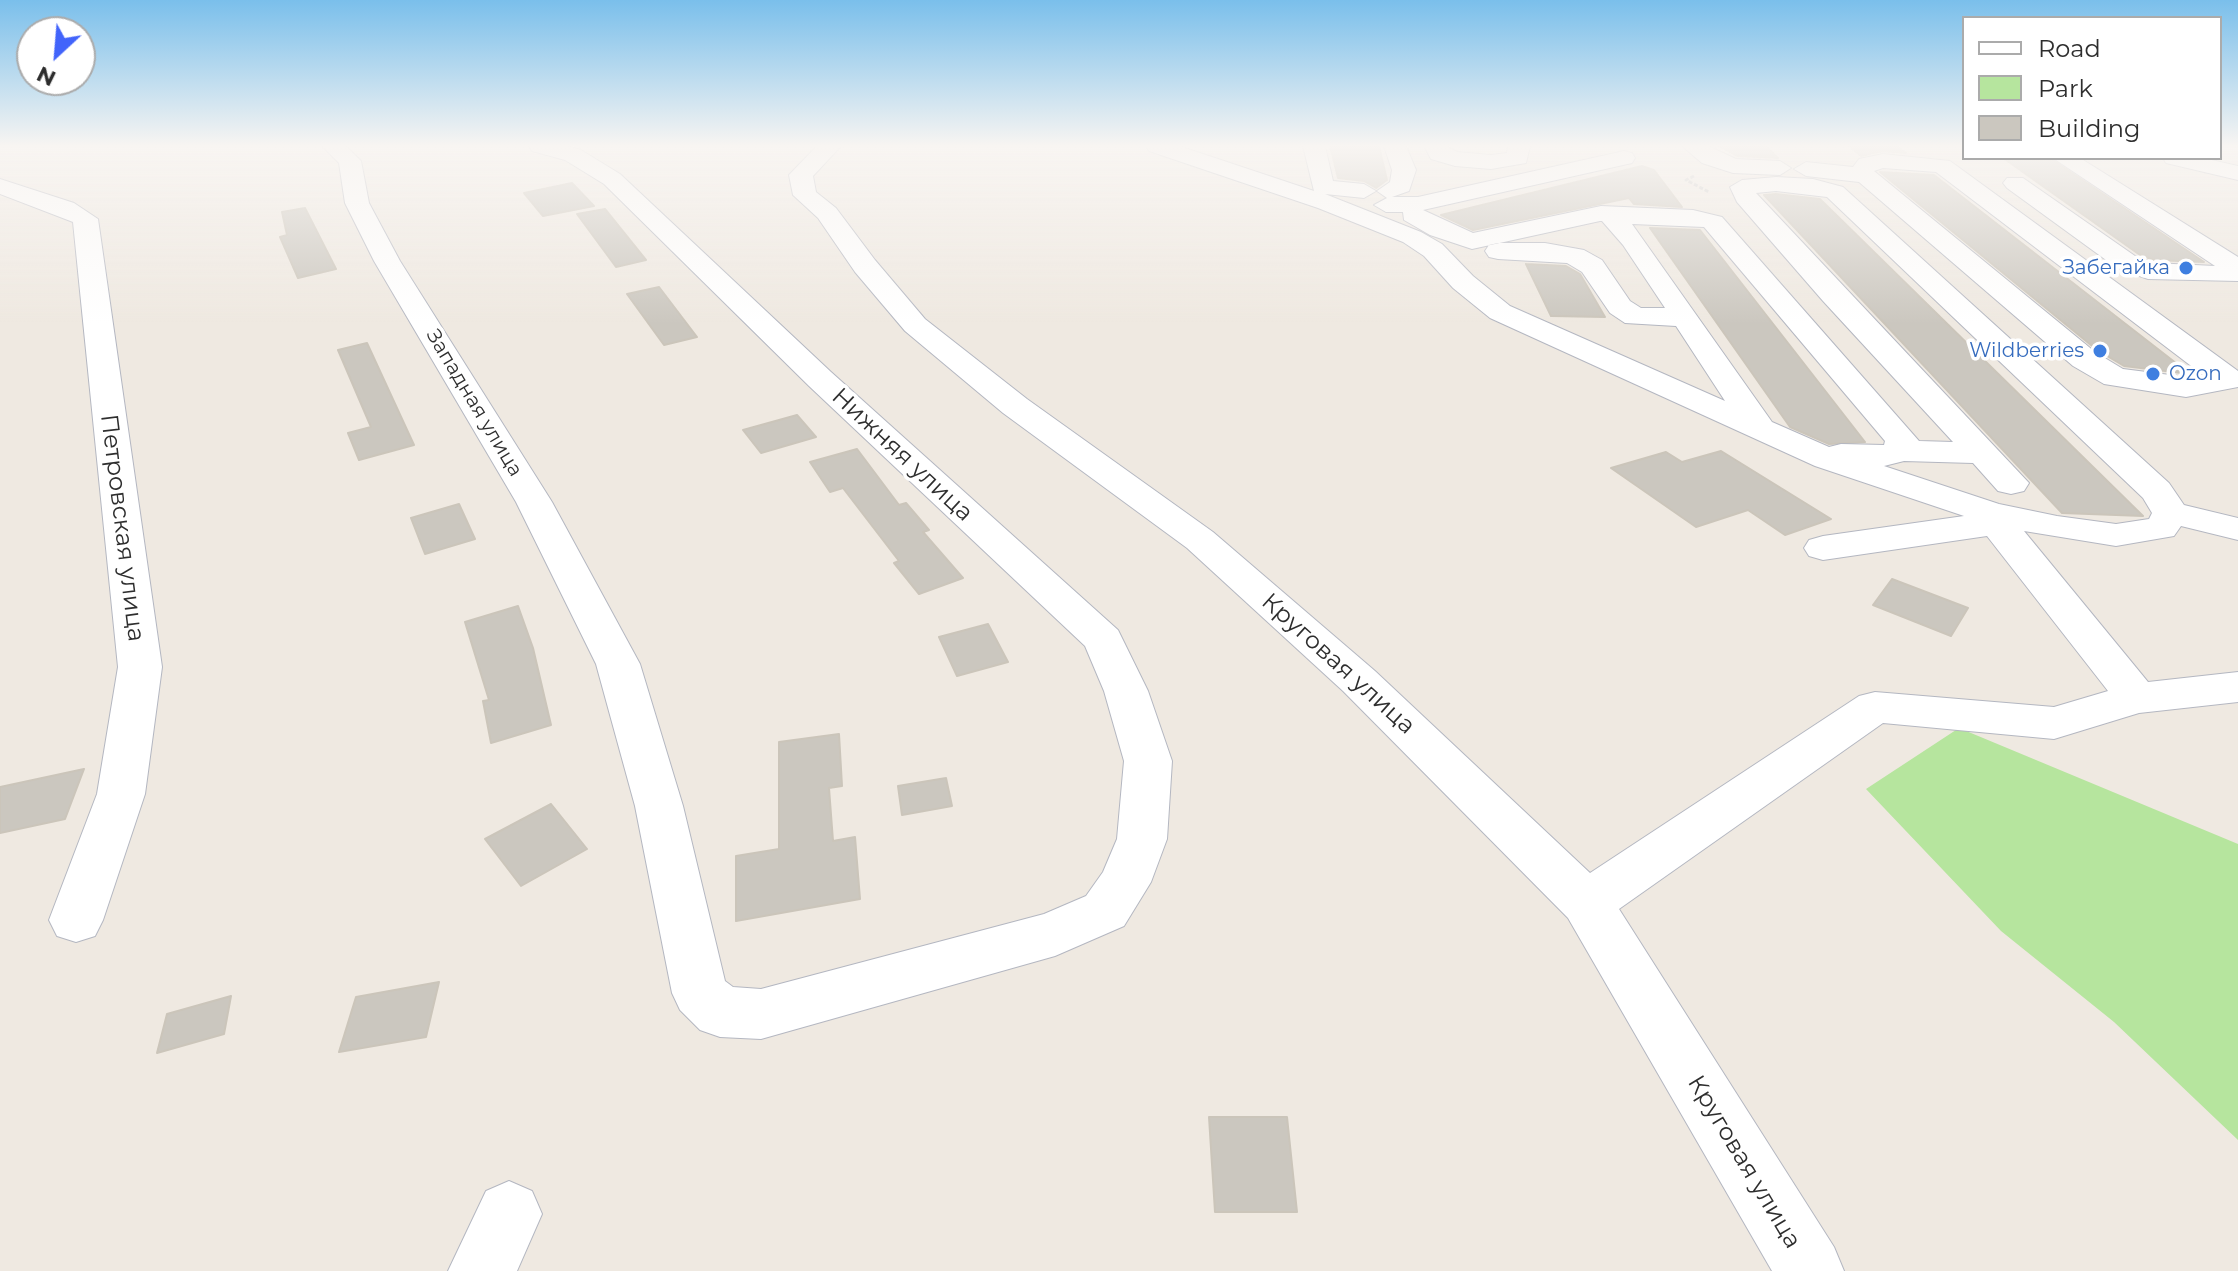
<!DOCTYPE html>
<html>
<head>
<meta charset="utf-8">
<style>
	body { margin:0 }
	#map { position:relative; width:2238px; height:1271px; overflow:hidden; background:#efe9e1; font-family:Montserrat,sans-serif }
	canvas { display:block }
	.legend { position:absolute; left:1962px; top:16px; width:260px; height:144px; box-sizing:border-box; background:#fff; border:2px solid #ababab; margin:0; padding:10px 14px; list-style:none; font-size:24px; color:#2e2e2e }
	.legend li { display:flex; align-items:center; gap:16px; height:40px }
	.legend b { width:40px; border:2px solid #ababab }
	.north { position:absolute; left:16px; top:16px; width:80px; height:80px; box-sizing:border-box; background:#fff; border:2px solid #ababab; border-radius:50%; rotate:206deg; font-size:22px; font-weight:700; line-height:32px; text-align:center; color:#2e2e2e }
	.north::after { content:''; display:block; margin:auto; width:28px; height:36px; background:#4264fb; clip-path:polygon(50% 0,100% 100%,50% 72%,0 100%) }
</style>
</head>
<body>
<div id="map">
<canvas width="2238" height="1271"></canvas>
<ul class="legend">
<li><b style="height:10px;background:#fff"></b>Road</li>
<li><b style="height:22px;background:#b6e59e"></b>Park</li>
<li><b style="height:22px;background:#cbc7bf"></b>Building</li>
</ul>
<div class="north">N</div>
</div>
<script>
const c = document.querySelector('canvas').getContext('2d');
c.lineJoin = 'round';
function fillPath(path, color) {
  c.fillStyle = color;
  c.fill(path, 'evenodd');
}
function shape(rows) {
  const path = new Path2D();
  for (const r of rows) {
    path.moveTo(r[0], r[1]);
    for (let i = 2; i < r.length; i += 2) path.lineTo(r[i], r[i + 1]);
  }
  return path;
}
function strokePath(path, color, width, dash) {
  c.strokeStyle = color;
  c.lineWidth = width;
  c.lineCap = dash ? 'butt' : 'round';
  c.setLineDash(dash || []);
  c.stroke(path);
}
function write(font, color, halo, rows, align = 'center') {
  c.font = font + ' Montserrat,sans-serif';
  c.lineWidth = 7;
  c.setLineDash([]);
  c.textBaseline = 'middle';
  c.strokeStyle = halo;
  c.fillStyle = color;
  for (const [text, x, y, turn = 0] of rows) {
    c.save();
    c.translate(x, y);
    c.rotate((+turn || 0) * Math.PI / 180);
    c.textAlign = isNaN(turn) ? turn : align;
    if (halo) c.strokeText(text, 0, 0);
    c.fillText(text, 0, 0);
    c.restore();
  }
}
fillPath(shape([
	[1959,728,2238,844,2238,1140,2114,1022,2001,931,1866,789]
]), '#b6e59e');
const building = shape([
	[1330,146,1379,146,1387,180,1376,188,1364,181,1338,178,1330,146],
	[1719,146,1766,146,1778,158,1737,156,1719,146],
	[1849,146,1897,146,1906,153,1882,151,1861,156,1849,146],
	[2003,158,2050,158,2204,262,2154,260,2140,255,2003,158],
	[1642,166,1654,170,1682,207,1634,204,1629,198,1473,230,1441,215,1642,166],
	[1880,172,1934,175,2190,374,2124,366,2097,350,1880,172],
	[572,183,594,206,543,216,524,193,572,183],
	[1776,194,1820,199,2143,516,2062,513,1764,195,1776,194],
	[305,208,336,269,298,278,280,237,287,235,282,212,305,208],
	[605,209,646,260,616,267,577,214,605,209],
	[1650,228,1700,230,1865,442,1829,444,1790,427,1650,228],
	[1526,264,1566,266,1580,274,1605,317,1551,316,1526,264],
	[659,287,697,337,664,345,627,294,659,287],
	[367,343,414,445,359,460,348,433,371,427,338,350,367,343],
	[797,415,816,437,761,453,743,430,797,415],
	[857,449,899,505,906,503,929,530,923,532,963,578,919,594,894,563,899,561,843,488,830,492,810,462,857,449],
	[1721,451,1831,519,1785,535,1748,510,1696,527,1611,468,1666,452,1682,462,1721,451],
	[459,504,475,539,425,554,411,518,459,504],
	[1892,579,1968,608,1951,636,1873,605,1892,579],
	[518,606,533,648,551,725,491,743,483,701,489,700,465,622,518,606],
	[988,624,1008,662,957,676,939,637,988,624],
	[839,734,842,786,829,788,833,841,855,837,860,899,736,921,736,856,779,849,779,742,839,734],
	[84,769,65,819,0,833,0,787,84,769],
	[946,778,952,806,902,815,898,786,946,778],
	[551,804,587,849,521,886,485,839,551,804],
	[439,982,426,1037,339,1052,356,997,439,982],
	[231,996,224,1034,157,1053,167,1014,231,996],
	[1209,1117,1287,1117,1297,1212,1215,1212,1209,1117]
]);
fillPath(building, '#cbc7bf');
strokePath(building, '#cbc5ba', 2);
const minor = shape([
	[322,146,346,146,361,161,369,203,400,261,552,502,640,664,683,806,725,981,733,987,761,989,1044,914,1086,896,1103,872,1117,839,1124,761,1104,691,1085,646,809,386,604,184,565,160,532,151,529,146,566,146,581,150,620,174,831,372,1118,630,1148,691,1172,761,1167,839,1151,882,1124,926,1055,956,761,1039,720,1037,700,1030,680,1010,672,993,635,806,596,664,516,502,374,261,345,203,339,163,322,146],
	[817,146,841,146,813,176,816,192,836,208,875,260,925,319,1027,399,1213,532,1375,671,1590,873,1859,696,1875,692,2054,707,2108,691,1987,536,1823,560,1809,556,1804,548,1809,540,1823,536,1964,516,1815,466,1490,318,1453,288,1424,256,1403,242,1318,208,1149,151,1146,146,1179,146,1314,191,1303,146,1325,146,1333,181,1364,184,1376,191,1364,198,1325,194,1421,232,1442,244,1473,276,1510,306,1725,401,1676,326,1625,323,1610,313,1582,272,1567,263,1498,259,1489,257,1485,251,1489,245,1498,243,1545,243,1584,250,1602,260,1630,301,1641,308,1665,308,1623,245,1602,221,1600,221,1472,249,1430,235,1404,220,1403,212,1386,212,1374,205,1387,198,1377,191,1390,182,1392,170,1384,146,1406,146,1416,170,1409,191,1392,197,1418,197,1624,151,1632,153,1635,158,1632,163,1423,210,1473,233,1601,206,1693,210,1722,217,1919,441,1953,442,1823,301,1737,202,1730,187,1742,180,1776,177,1813,179,1843,187,2169,483,2184,505,2238,518,2238,540,2181,526,2174,536,2116,546,2024,531,2148,682,2238,672,2238,702,2139,713,2054,739,1883,723,1619,909,1834,1247,1844,1271,1772,1271,1568,918,1343,691,1187,548,1003,413,905,331,855,272,818,218,793,195,789,175,817,146],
	[1776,191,1827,197,2143,498,2152,513,2149,519,2116,524,2057,516,1999,504,1884,466,1904,461,1973,463,1998,491,2011,494,2024,491,2029,483,1756,193,1776,191],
	[1632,224,1704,227,1885,441,1884,445,1841,444,1829,447,1772,422,1632,224],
	[1424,146,1446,146,1457,152,1491,155,1507,153,1508,146,1530,146,1526,163,1491,169,1455,166,1431,159,1424,146],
	[1682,146,1708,146,1736,159,1780,161,1791,168,1780,175,1733,173,1702,163,1682,146],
	[1883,154,1950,161,2238,371,2238,387,2186,397,2104,384,2073,366,1859,182,1806,176,1794,169,1806,162,1853,167,1859,159,1883,154],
	[1883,168,1936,172,2203,375,2186,377,2123,369,2095,352,1874,171,1883,168],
	[2053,158,2080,158,2238,257,2238,281,2148,279,2117,268,2007,188,2003,183,2007,178,2023,178,2135,256,2153,263,2215,266,2053,158],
	[2163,158,2203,158,2238,166,2238,180,2166,163,2163,158],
	[0,179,74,203,98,219,162,667,145,794,103,920,95,936,76,942,57,936,49,920,97,794,118,667,73,222,0,194,0,179],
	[509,1181,532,1191,542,1214,517,1271,448,1271,486,1191,509,1181]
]);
strokePath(minor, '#b4b7c1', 2);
strokePath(shape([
	[1694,176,1686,180,1709,192]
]), '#c9c9c9', 3, [4, 2]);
fillPath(minor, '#fff');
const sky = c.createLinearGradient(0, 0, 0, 324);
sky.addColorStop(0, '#7abfeb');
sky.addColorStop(0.45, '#f8f5f2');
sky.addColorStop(1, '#f8f5f200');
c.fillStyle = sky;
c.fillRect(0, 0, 2238, 324);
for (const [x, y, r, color] of [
	[2186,268,8,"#3f7fe0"],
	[2100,351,8,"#3f7fe0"],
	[2153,374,8,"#3f7fe0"]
]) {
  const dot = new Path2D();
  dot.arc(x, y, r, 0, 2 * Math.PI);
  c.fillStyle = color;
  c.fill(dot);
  strokePath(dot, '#fff', 3);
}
write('20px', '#366cbe', '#fff', [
	["Забегайка",2170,268],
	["Wildberries",2084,351],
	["Ozon",2169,374,"left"]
], 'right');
write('20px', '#2e2e2e', '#fff', [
	["Западная улица",474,403,59]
]);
write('24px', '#2e2e2e', '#fff', [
	["Нижняя улица",902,455,43],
	["Петровская улица",122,528,83],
	["Круговая улица",1338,664,42],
	["Круговая улица",1744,1162,59]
]);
</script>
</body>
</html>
